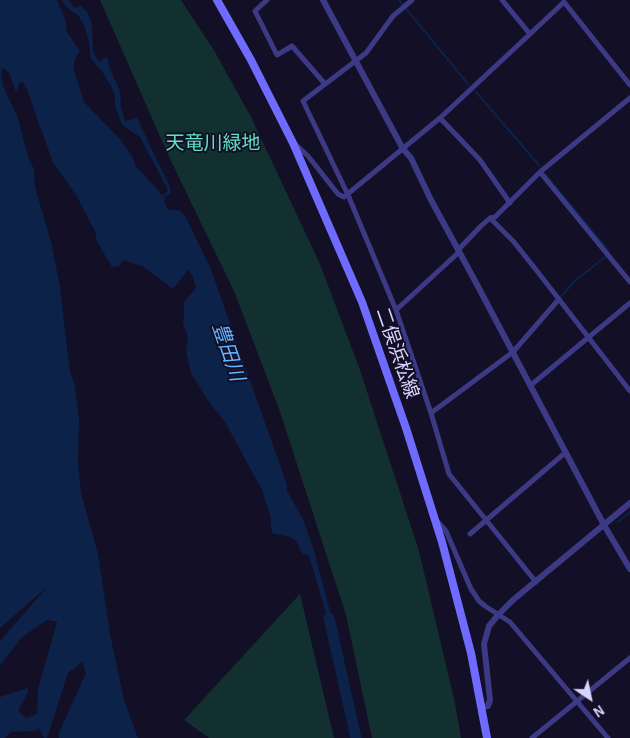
<!DOCTYPE html>
<html>
<head>
<meta charset="utf-8">
<style>
	body { margin:0 }
	#map { position:relative; width:630px; height:738px; overflow:hidden; background:#130f26; font-family:"Alegreya Sans",sans-serif }
	canvas { display:block }
	.north { position:absolute; left:565px; top:673px; width:50px; height:50px; -webkit-text-stroke:4px #130f26; paint-order:stroke; rotate:146deg; font-size:14px; font-weight:700; line-height:20px; text-align:center; color:#d9d4ff }
	.north::after { content:''; display:block; margin:auto; width:18px; height:22px; background:#d9d4ff; clip-path:polygon(50% 0,100% 100%,50% 72%,0 100%) }
</style>
</head>
<body>
<div id="map">
<canvas width="630" height="738"></canvas>
<div class="north">N</div>
</div>
<script>
const c = document.querySelector('canvas').getContext('2d');
c.lineJoin = 'round';
function fillPath(path, color) {
  c.fillStyle = color;
  c.fill(path, 'evenodd');
}
function shape(rows) {
  const path = new Path2D();
  for (const r of rows) {
    path.moveTo(r[0], r[1]);
    for (let i = 2; i < r.length; i += 2) path.lineTo(r[i], r[i + 1]);
  }
  return path;
}
function strokePath(path, color, width, dash) {
  c.strokeStyle = color;
  c.lineWidth = width;
  c.lineCap = dash ? 'butt' : 'round';
  c.setLineDash(dash || []);
  c.stroke(path);
}
function write(font, color, halo, rows, align = 'center') {
  c.font = font + ' "Alegreya Sans","Noto Sans JP",sans-serif';
  c.lineWidth = 4;
  c.setLineDash([]);
  c.textBaseline = 'middle';
  c.strokeStyle = halo;
  c.fillStyle = color;
  for (const [text, x, y, turn = 0] of rows) {
    c.save();
    c.translate(x, y);
    c.rotate((+turn || 0) * Math.PI / 180);
    c.textAlign = isNaN(turn) ? turn : align;
    if (halo) c.strokeText(text, 0, 0);
    c.fillText(text, 0, 0);
    c.restore();
  }
}
fillPath(shape([
	[100,0,181,0,215,52,251,117,320,264,360,370,419,551,455,703,461,738,372,738,346,615,279,409,234,291,170,159],
	[300,594,334,738,209,738,184,720]
]), '#12302f');
fillPath(shape([
	[0,0,57,0,66,21,67,32,80,51,76,57,73,67,84,102,119,138,132,156,135,165,163,196,168,190,140,137,122,125,115,106,115,97,112,88,103,73,91,59,89,42,84,25,78,15,70,10,63,3,62,0,69,0,74,8,81,6,88,13,92,25,93,52,99,62,107,56,110,69,120,91,121,108,125,121,137,118,170,187,171,193,165,197,164,202,168,210,179,210,185,216,210,267,287,485,286,489,303,519,314,551,335,630,332,633,309,556,302,553,296,541,291,537,272,533,270,515,262,490,225,422,209,402,191,373,186,351,188,338,183,323,184,316,184,302,196,288,193,277,188,270,173,289,144,267,124,260,119,266,112,267,96,240,96,233,76,195,53,163,27,90,22,82,20,82,16,92,9,73,3,67,1,74,3,86,18,118,28,157,34,169,35,187,51,242,60,287,68,356,71,375,75,386,79,420,78,462,81,493,98,554,110,634,124,700,138,738,59,738,58,735,86,673,82,662,68,673,47,738,44,738,39,728,34,731,11,732,5,738,0,738,0,697,28,688,28,692,18,711,26,718,37,714,38,689,57,622,47,620,22,637,0,666,0,641,47,587,0,628]
]), '#0c2248');
strokePath(shape([
	[399,0,468,84],
	[476,92,539,165],
	[545,174,608,250],
	[561,296,576,280,605,257],
	[618,522,630,512]
]), '#0c2248', 2);
strokePath(shape([
	[329,618,356,738]
]), '#0c2248', 11);
strokePath(shape([
	[267,0,255,11,277,55,292,46,325,84],
	[412,0,393,16,366,53,303,101,348,195,396,310,431,413,449,474,536,582],
	[502,0,530,34,564,2,630,85],
	[440,118,480,160,510,203],
	[294,143,308,156,338,194,344,197,440,118,530,34],
	[540,172,630,282],
	[490,218,514,242,537,271,630,391],
	[396,310,458,253,458,250,481,226,490,218,495,217,540,172,630,98],
	[531,385,630,303],
	[431,413,513,352,559,299],
	[436,520,446,531,471,589,479,601,485,606,510,622,608,738],
	[470,534,566,452],
	[532,738,630,658]
]), '#3d3a85', 5);
strokePath(shape([
	[323,0,403,149,411,158,431,200,474,279,604,525,630,569],
	[482,707,488,706,490,700,484,644,489,626,498,615,513,600,630,503]
]), '#3d3a85', 6);
strokePath(shape([
	[217,0,251,60,293,143,362,302,406,428,442,542,471,653,487,738]
]), '#6f6bff', 8);
write('19px', '#5fe0c0', '#130f26', [
	["天竜川緑地",213,143]
]);
write('19px', '#d9d4ff', '#130f26', [
	["二俣浜松線",397,353,71]
]);
write('italic 20px', '#62b6ff', '#130f26', [
	["豊田川",228,352,71]
]);
</script>
</body>
</html>
